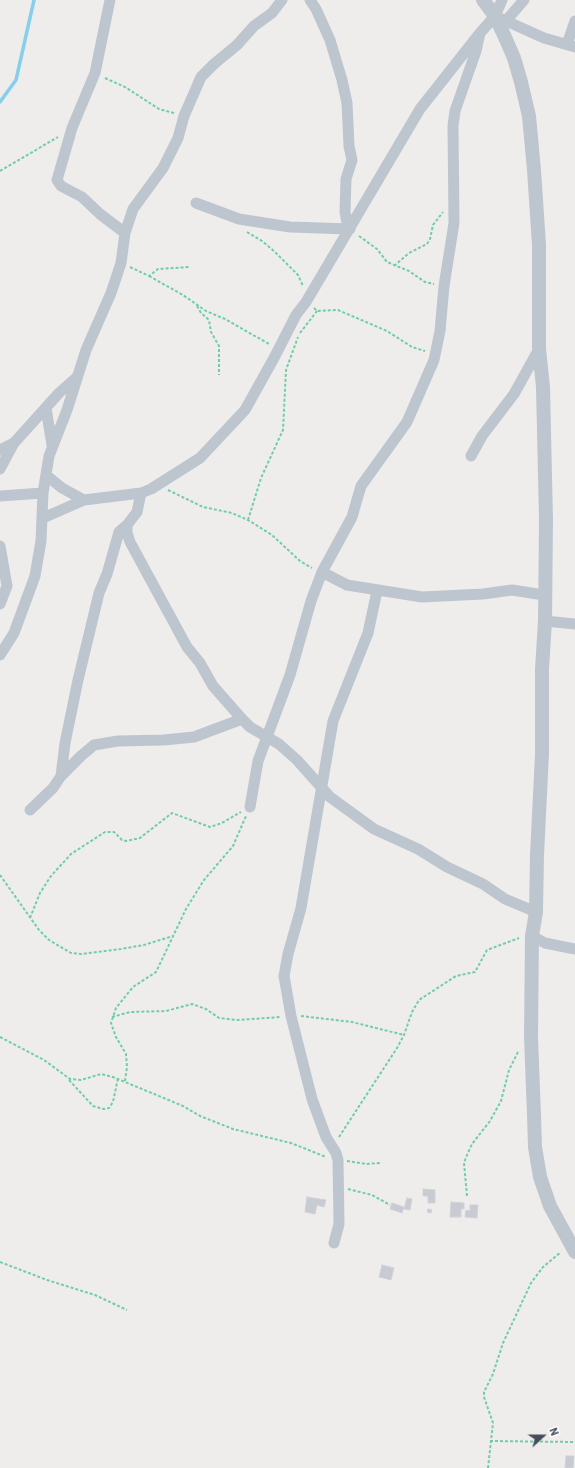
<!DOCTYPE html>
<html>
<head>
<meta charset="utf-8">
<style>
	body { margin:0 }
	#map { position:relative; width:575px; height:1468px; overflow:hidden; background:#efedec; font-family:Barlow,sans-serif }
	canvas { display:block }
	.north { position:absolute; left:523px; top:1416px; width:40px; height:40px; -webkit-text-stroke:3px #fff; paint-order:stroke; rotate:69deg; font-size:11px; font-weight:700; line-height:16px; text-align:center; color:#454e5a }
	.north::after { content:''; display:block; margin:auto; width:14px; height:18px; background:#454e5a; clip-path:polygon(50% 0,100% 100%,50% 72%,0 100%) }
</style>
</head>
<body>
<div id="map">
<canvas width="575" height="1468"></canvas>
<div class="north">N</div>
</div>
<script>
const c = document.querySelector('canvas').getContext('2d');
c.lineJoin = 'round';
function shape(rows) {
  const path = new Path2D();
  for (const r of rows) {
    path.moveTo(r[0], r[1]);
    for (let i = 2; i < r.length; i += 2) path.lineTo(r[i], r[i + 1]);
  }
  return path;
}
function strokePath(path, color, width, dash) {
  c.strokeStyle = color;
  c.lineWidth = width;
  c.lineCap = dash ? 'butt' : 'round';
  c.setLineDash(dash || []);
  c.stroke(path);
}
function fillPath(path, color) {
  c.fillStyle = color;
  c.fill(path, 'evenodd');
}
strokePath(shape([
	[0,102,16,80,34,0]
]), '#85cfed', 3.5);
const building = shape([
	[423,1189,435,1190,435,1203,428,1203,428,1196,423,1196,423,1189],
	[307,1197,326,1200,324,1207,317,1205,315,1214,305,1212,307,1197],
	[407,1198,412,1199,410,1210,404,1209,407,1198],
	[451,1202,464,1203,464,1209,461,1209,461,1217,450,1217,451,1202],
	[392,1203,404,1207,402,1213,390,1209,392,1203],
	[470,1205,478,1205,477,1218,465,1217,466,1210,470,1211,470,1205],
	[428,1209,432,1210,431,1213,427,1212,428,1209],
	[382,1265,394,1268,391,1280,379,1277,382,1265],
	[566,1456,574,1456,573,1468,565,1468,566,1456]
]);
fillPath(building, '#c9cbd3');
strokePath(building, '#d0d2d9', 1);
strokePath(shape([
	[105,78,125,87,159,109,174,113],
	[0,171,58,137],
	[247,232,262,241,274,251,298,275,303,286],
	[359,236,377,249,387,262,409,271,425,282,434,284],
	[394,266,409,253,427,244,430,239,433,225,443,212],
	[130,267,149,276,158,269,190,267],
	[149,276,183,295,206,311,225,319,269,344],
	[197,306,201,313,209,320,211,332,219,346,219,375],
	[314,308,317,311,338,310,387,331,412,347,425,351],
	[300,333,317,311],
	[168,490,203,507,232,513,248,520,272,535,300,561,312,568],
	[248,520,261,478,283,430,286,370,298,337],
	[0,875,39,930,49,940,71,953,81,954,121,949,144,945,173,936],
	[30,918,40,893,51,876,71,854,105,832,114,832,122,840,126,841,140,838,172,813,210,827,222,823,241,812],
	[301,1016,352,1022,404,1035],
	[112,1017,130,1012,166,1011,192,1004,206,1009,219,1018,237,1020,281,1017],
	[0,1037,44,1060,70,1079,81,1080,101,1074,113,1077,183,1106,200,1116,233,1129,291,1143,326,1157],
	[69,1080,93,1106,103,1109,109,1108,113,1102,118,1078],
	[125,1081,127,1067,126,1054,116,1037,111,1023,116,1008,133,987,156,972,186,909,204,880,233,846,246,816],
	[339,1137,397,1048,404,1035,412,1012,419,1000,456,976,475,972,487,950,519,938],
	[347,1161,366,1164,380,1163],
	[348,1189,372,1195,390,1205],
	[467,1196,464,1163,467,1155,472,1144,490,1121,501,1101,509,1070,518,1052],
	[0,1262,47,1280,95,1295,127,1310],
	[490,1441,575,1442],
	[488,1468,493,1423,484,1397,484,1392,493,1374,503,1343,531,1283,543,1267,561,1252]
]), '#70cea7', 2, [3, 2]);
strokePath(shape([
	[110,0,95,73,72,128,57,180,61,186,82,197,100,214,125,233],
	[310,0,316,9,330,40,342,80,347,103,349,146,352,160,346,179,345,212,347,223,350,229],
	[495,16,544,38,575,47],
	[505,22,524,0],
	[567,44,575,21],
	[196,203,239,219,290,227,350,229],
	[46,408,52,445],
	[0,450,14,443,59,393,77,377],
	[471,456,482,436,514,394,539,349],
	[0,469,14,443],
	[46,475,62,488,84,500],
	[141,493,137,512,127,525,127,533,130,542,187,647,200,663,213,686,242,719,250,727,279,744,297,760,330,797,374,829,418,849,447,867,483,884,505,899,536,912],
	[0,496,43,493],
	[43,518,84,500,141,493,151,489,200,458,245,410,274,358,296,315,306,302,420,109,480,33,495,16,502,0],
	[0,546,7,586,0,604],
	[322,572,347,585,422,597,483,594,512,590,544,595],
	[545,621,575,624],
	[0,655,14,633,35,576,41,541,43,493,49,456,67,410,86,350,111,293,121,263,125,233,133,209,163,168,178,138,184,116,201,77,214,64,237,45,254,26,272,13,282,0],
	[61,776,65,743,78,680,99,593,107,574,119,532,127,525],
	[250,807,258,761,290,675,311,601,322,572,352,517,361,486,407,422,434,360,440,331,444,286,454,223,453,126,455,111,476,51,480,33],
	[30,810,53,788,61,776,81,756,94,745,118,741,164,740,194,737,242,719],
	[532,936,545,943,575,949],
	[334,1243,339,1224,338,1160,336,1153,326,1137,312,1099,291,1016,284,976,288,954,301,908,333,721,368,633,377,591]
]), '#bdc6cf', 11);
strokePath(shape([
	[483,0,495,16,504,35,514,58,521,82,529,116,534,170,539,245,539,349,543,387,546,520,545,621,542,669,542,754,537,855,536,912,532,936,531,1037,534,1115,535,1147,540,1177,550,1206,575,1252]
]), '#bdc6cf', 14);
</script>
</body>
</html>
